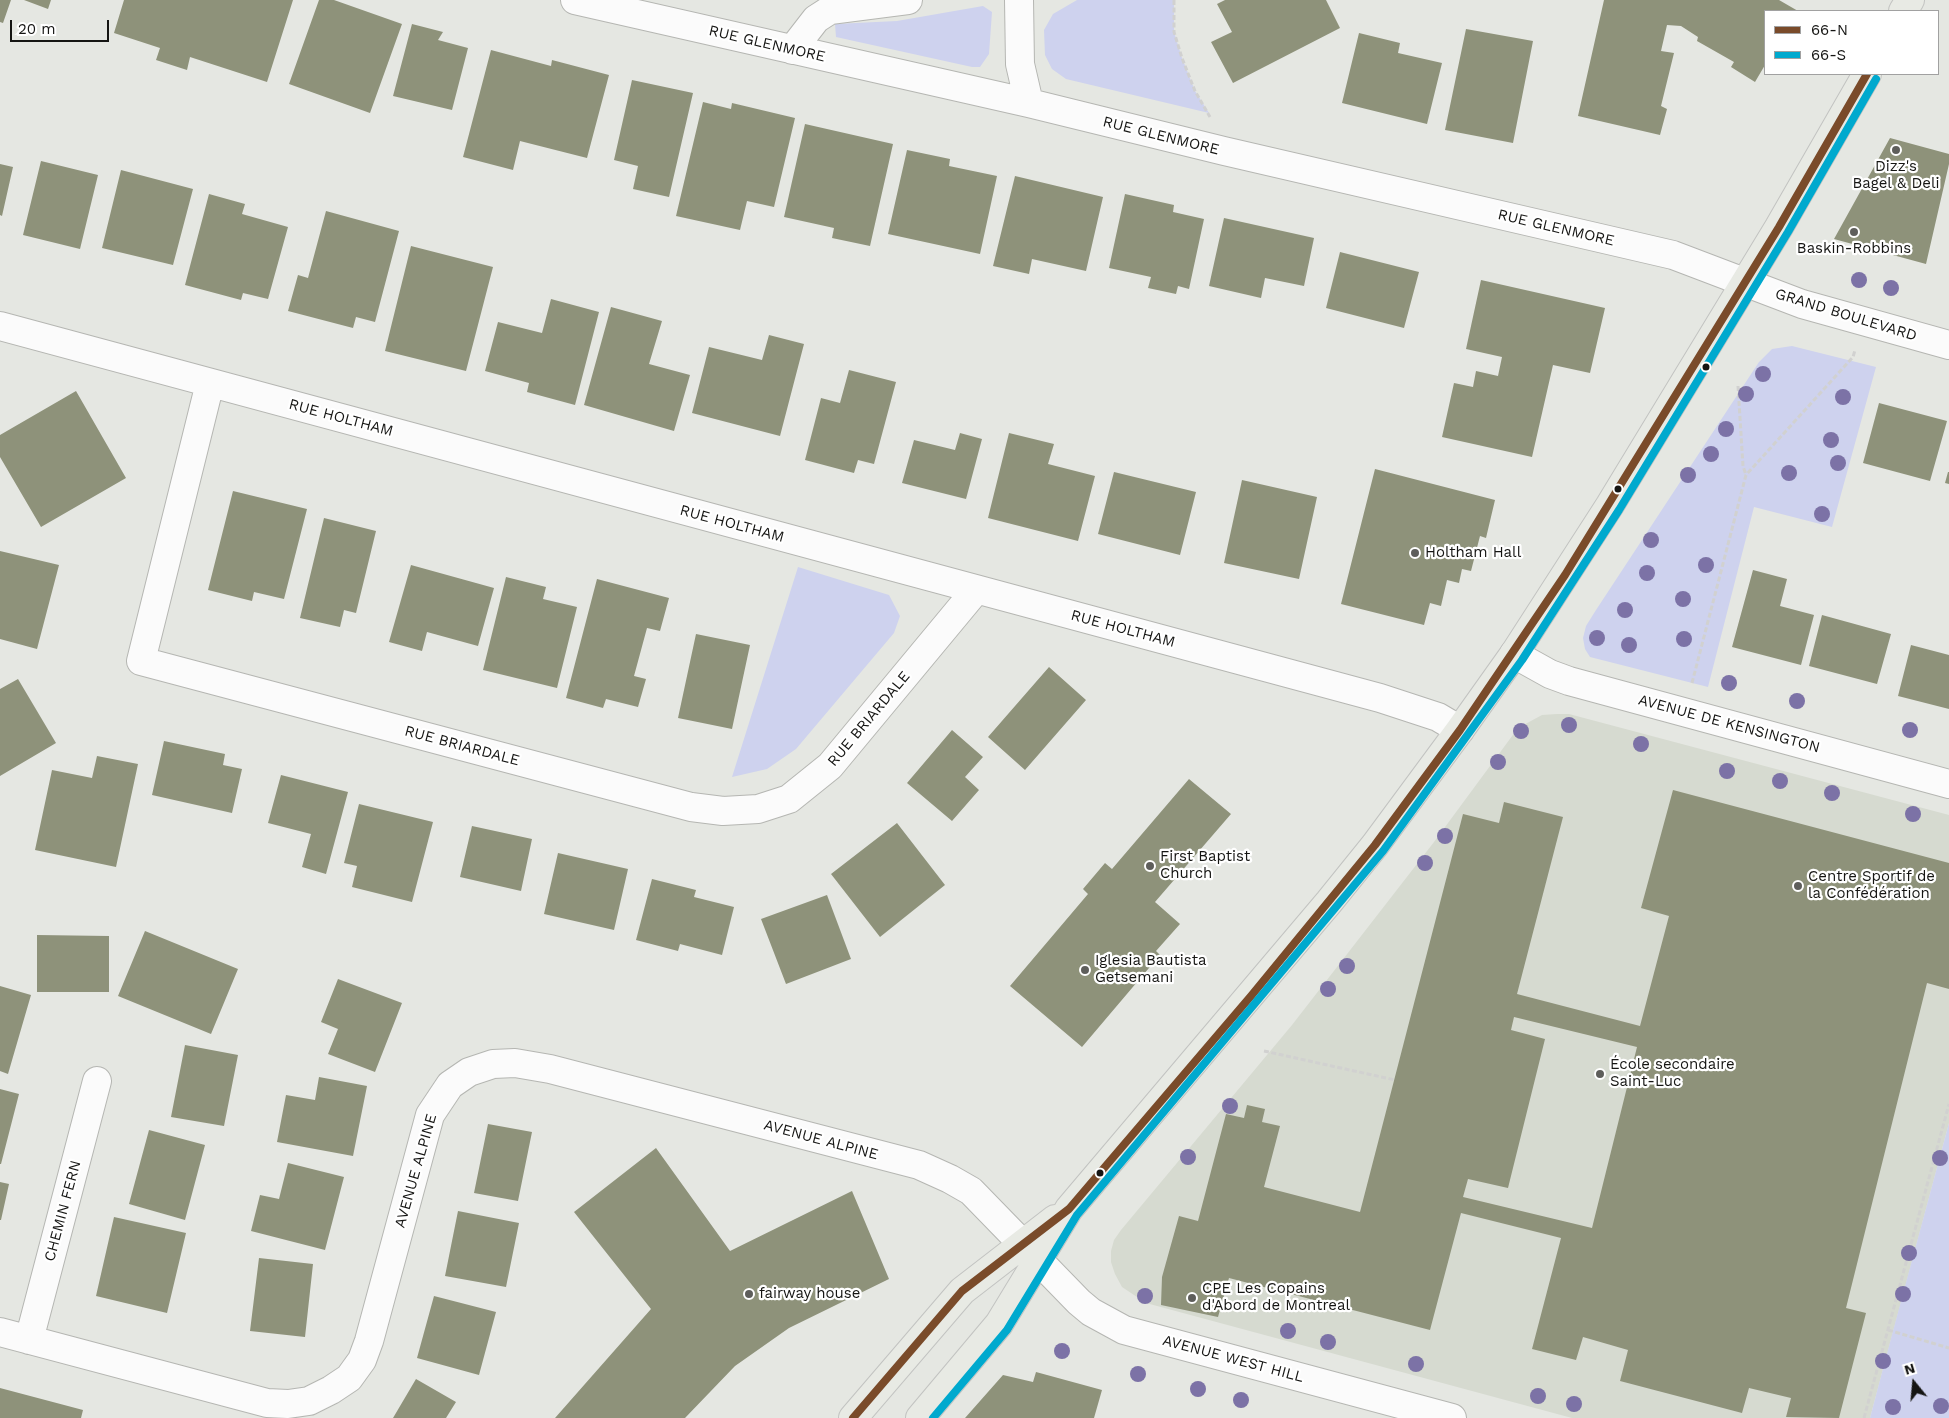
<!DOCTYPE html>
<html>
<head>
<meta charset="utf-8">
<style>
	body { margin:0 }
	#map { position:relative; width:1949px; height:1418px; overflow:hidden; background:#e5e7e2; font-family:"Work Sans",sans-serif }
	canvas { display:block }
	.legend { position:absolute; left:1764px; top:10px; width:175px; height:65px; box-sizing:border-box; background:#fff; border:1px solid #a1a1a1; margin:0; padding:6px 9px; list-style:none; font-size:15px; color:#151513 }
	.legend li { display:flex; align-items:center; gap:10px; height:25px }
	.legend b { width:25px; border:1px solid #a1a1a1 }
	.north { position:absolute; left:1889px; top:1358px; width:50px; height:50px; -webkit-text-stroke:4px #fff; paint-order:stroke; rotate:343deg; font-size:14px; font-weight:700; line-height:20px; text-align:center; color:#151513 }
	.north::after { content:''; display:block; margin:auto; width:18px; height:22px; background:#151513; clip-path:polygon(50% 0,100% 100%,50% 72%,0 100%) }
	.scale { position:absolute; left:10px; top:20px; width:99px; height:22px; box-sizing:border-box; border:2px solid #151513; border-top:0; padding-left:6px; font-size:15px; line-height:18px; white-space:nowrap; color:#151513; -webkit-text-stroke:4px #fff; paint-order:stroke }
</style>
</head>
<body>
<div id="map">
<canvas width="1949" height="1418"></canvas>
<ul class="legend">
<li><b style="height:6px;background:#7a4b2a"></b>66-N</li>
<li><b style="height:6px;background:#00a9ce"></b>66-S</li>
</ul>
<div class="north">N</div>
<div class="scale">20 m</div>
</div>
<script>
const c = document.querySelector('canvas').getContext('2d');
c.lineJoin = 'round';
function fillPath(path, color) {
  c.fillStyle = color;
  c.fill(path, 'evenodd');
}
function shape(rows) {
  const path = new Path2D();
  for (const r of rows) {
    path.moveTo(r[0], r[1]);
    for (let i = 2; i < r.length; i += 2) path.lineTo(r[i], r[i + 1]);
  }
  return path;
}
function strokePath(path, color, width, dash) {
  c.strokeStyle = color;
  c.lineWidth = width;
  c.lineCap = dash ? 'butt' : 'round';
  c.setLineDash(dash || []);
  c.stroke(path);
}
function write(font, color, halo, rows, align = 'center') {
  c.font = font + ' "Work Sans",sans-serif';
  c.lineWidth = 4.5;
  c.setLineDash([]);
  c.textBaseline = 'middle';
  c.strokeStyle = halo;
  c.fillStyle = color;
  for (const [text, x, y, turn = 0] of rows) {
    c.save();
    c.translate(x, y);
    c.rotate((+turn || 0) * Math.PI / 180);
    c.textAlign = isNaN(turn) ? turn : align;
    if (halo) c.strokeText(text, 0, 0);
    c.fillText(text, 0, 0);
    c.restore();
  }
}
fillPath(shape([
	[1557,714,1569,714,1949,815,1949,1123,1870,1418,1572,1418,1146,1303,1122,1287,1115,1274,1111,1262,1111,1251,1114,1240,1121,1230,1292,1025,1434,842,1518,728,1542,715]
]), '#d6dad0');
fillPath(shape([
	[1077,0,1174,0,1174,32,1182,58,1195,91,1209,113,1066,79,1052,69,1045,55,1044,30,1053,14],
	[983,6,992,12,989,54,980,67,972,67,836,37,835,24,897,21],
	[1792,346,1876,367,1832,527,1754,507,1708,687,1590,657,1585,649,1583,638,1586,626,1596,610,1759,362,1772,349],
	[798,567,889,595,900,616,894,633,796,749,767,769,732,777],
	[1949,1123,1949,1418,1870,1418,1893,1331]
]), '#ced2ee');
fillPath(shape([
	[0,0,11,0,3,23,0,22],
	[24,0,51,0,48,9],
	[124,0,293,0,267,82,190,57,187,70,156,60,160,48,114,33],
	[319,0,334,0,402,24,370,113,289,84],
	[1225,0,1326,0,1340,28,1233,83,1211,42,1232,32,1217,4],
	[1604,0,1779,0,1798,11,1765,11,1765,65,1755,82,1731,67,1734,62,1697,41,1698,37,1681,26,1667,25,1661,51,1674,53,1661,106,1667,109,1660,135,1578,116],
	[412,24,443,32,438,40,468,48,452,110,393,96],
	[1466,29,1533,41,1513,143,1445,130],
	[1359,33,1400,43,1398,53,1442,63,1427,124,1342,103],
	[491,50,551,66,552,60,609,75,587,158,520,141,513,170,463,157],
	[632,80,693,93,669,197,633,189,638,166,614,160],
	[703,102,731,109,732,103,795,118,774,207,747,201,740,230,676,216],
	[805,124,893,144,870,246,832,238,834,228,784,217],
	[1890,138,1949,154,1949,164,1926,264,1834,239],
	[907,150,950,159,949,166,997,176,980,254,888,234],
	[41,161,98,175,80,249,23,235],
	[0,164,13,167,2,216,0,215],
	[121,170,193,189,173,265,102,248],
	[1015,176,1103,197,1086,271,1032,259,1029,274,993,266],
	[209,194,245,204,242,214,288,227,268,299,243,293,241,300,185,285],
	[1125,194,1174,205,1173,212,1204,219,1189,289,1178,286,1176,294,1148,288,1151,277,1109,268],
	[326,211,399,231,375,322,356,317,353,328,288,311,298,275,308,278],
	[1224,218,1314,238,1304,286,1265,278,1261,298,1209,286],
	[411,246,493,267,466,371,385,351],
	[1340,252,1419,272,1404,328,1326,308],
	[1481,280,1605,308,1590,373,1553,365,1532,457,1442,437,1454,383,1473,387,1476,371,1498,376,1502,357,1466,349],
	[551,299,599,312,575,405,527,392,529,383,485,371,498,322,542,333],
	[611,307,662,321,649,364,690,375,674,431,584,405],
	[769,335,804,344,780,436,692,413,709,347,762,360],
	[849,370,896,382,874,464,858,460,854,473,805,460,821,398,840,403],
	[76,391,126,478,41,527,0,457,0,435],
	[1879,403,1947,421,1930,481,1863,463],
	[960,433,982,439,966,499,902,483,914,440,955,450],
	[1009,433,1054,444,1048,464,1095,476,1078,541,988,518],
	[1375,469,1495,500,1486,538,1480,536,1471,571,1462,569,1459,583,1447,580,1441,606,1430,603,1424,625,1341,604],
	[1114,472,1196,492,1180,555,1098,534],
	[1948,472,1949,472,1949,484,1945,483],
	[1242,480,1317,497,1299,579,1224,563],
	[233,491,307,509,284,599,254,592,252,601,208,590],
	[324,518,376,531,356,613,344,610,340,627,300,618],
	[0,551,59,565,37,649,0,639],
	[411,565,494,588,478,646,427,632,422,651,389,642],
	[1753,570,1787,579,1780,606,1814,615,1801,665,1732,647],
	[506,577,546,587,543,599,577,607,557,688,483,670],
	[597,579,669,598,660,631,647,628,634,676,646,679,638,707,606,699,603,708,566,698],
	[1822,615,1891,634,1877,684,1809,666],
	[696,634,750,645,732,729,678,718],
	[1911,645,1949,655,1949,709,1898,696],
	[1049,667,1086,700,1025,770,988,737],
	[18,679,56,743,0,776,0,689],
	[952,730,983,757,965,777,979,790,952,821,907,783],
	[164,741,225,754,223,765,242,769,232,813,152,795],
	[97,756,138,764,116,867,35,850,52,770,92,778],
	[281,775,348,792,326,874,302,867,311,834,268,823],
	[1189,779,1231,814,1155,902,1180,924,1156,951,1160,955,1082,1047,1010,986,1088,894,1083,889,1105,863,1112,869],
	[1673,790,1949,863,1949,989,1927,983,1846,1308,1866,1313,1839,1418,1786,1417,1791,1398,1749,1388,1742,1413,1620,1381,1628,1350,1583,1337,1576,1360,1532,1349,1561,1238,1461,1213,1430,1330,1229,1278,1218,1317,1161,1305,1162,1277,1179,1216,1198,1221,1226,1114,1244,1118,1247,1105,1265,1109,1262,1122,1280,1126,1264,1187,1360,1212,1463,814,1499,823,1504,802,1563,817,1517,994,1640,1026,1669,916,1641,908],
	[1514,1017,1637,1047,1592,1228,1463,1197,1468,1179,1508,1188,1545,1039,1511,1030],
	[359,804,433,822,412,902,352,887,357,866,344,863],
	[897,823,945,885,880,937,831,874],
	[472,826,532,839,521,891,460,877],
	[558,853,628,869,614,930,544,914],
	[652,879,696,890,694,897,734,907,722,955,680,944,678,951,636,940],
	[827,895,851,959,786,984,761,919],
	[145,931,238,969,211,1034,118,996],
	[37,935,109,936,109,992,37,992],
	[338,979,402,1003,375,1072,328,1054,338,1029,321,1022],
	[0,986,31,995,8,1074,0,1071],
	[185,1045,238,1055,224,1126,171,1117],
	[319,1077,367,1086,353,1156,277,1142,286,1095,315,1100],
	[0,1089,19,1094,1,1164,0,1164],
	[488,1124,532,1132,518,1201,474,1193],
	[149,1130,205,1145,185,1220,129,1204],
	[656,1148,730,1251,852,1191,889,1279,789,1328,735,1366,685,1418,555,1418,651,1309,574,1212],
	[288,1163,344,1177,325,1250,251,1231,260,1195,279,1199],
	[0,1182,9,1184,1,1220,0,1220],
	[458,1211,519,1223,506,1287,445,1276],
	[114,1217,186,1233,167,1313,96,1296],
	[259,1258,313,1264,305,1337,250,1331],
	[434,1296,496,1312,479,1375,417,1358],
	[1036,1372,1102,1390,1094,1418,965,1418,1003,1375,1033,1382],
	[416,1379,456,1402,446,1418,393,1418],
	[0,1388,83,1410,81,1418,0,1418]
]), '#8e927a');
const minor = shape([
	[575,0,1029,103,1224,151,1673,255,1802,304,1949,345],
	[1019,0,1020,64,1029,103],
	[792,50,816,19,830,10,908,0],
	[0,326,1380,698,1438,717,1460,730],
	[210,383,141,661,691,807,723,811,758,809,789,799,830,766,976,590],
	[1514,654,1550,674,1569,681,1949,784],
	[0,1332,267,1403,288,1404,309,1401,331,1390,349,1378,362,1360,369,1341,430,1115,450,1085,469,1072,493,1064,515,1063,550,1069,919,1165,950,1179,971,1191,1079,1302,1091,1312,1124,1330,1452,1418],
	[29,1340,97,1081]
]);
const major = shape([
	[1903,11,1910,0],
	[853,1418,962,1291,1055,1219],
	[920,1418,999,1324,1069,1209,1329,902,1375,845,1460,730,1514,654,1610,505,1779,227,1867,74]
]);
strokePath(minor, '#b5b6b2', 30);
strokePath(major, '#c2c3c1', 30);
strokePath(shape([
	[1174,0,1174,32,1182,58,1195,91,1210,117],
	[1738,386,1743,466,1746,475],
	[1692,683,1746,475,1853,357,1855,350],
	[1264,1051,1395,1080],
	[1888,1330,1949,1348],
	[1864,1418,1949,1104]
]), '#d1d1d0', 3, [5, 2.5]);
strokePath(minor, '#fbfbfb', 28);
strokePath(major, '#e8eae4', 28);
strokePath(shape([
	[853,1418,962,1291,1069,1209,1251,996,1375,845,1460,730,1565,575,1779,227,1867,74]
]), '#7a4b2a', 8);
strokePath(shape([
	[933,1418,1007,1330,1077,1215,1383,851,1522,660,1619,510,1788,232,1876,79]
]), '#00a9ce', 8);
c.fillStyle = '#7c72a6';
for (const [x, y] of [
	[1859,280],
	[1891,288],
	[1763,374],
	[1746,394],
	[1843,397],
	[1726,429],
	[1831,440],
	[1711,454],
	[1838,463],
	[1789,473],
	[1688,475],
	[1822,514],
	[1651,540],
	[1706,565],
	[1647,573],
	[1683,599],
	[1625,610],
	[1597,638],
	[1684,639],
	[1629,645],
	[1729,683],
	[1797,701],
	[1569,725],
	[1910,730],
	[1521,731],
	[1641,744],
	[1498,762],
	[1727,771],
	[1780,781],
	[1832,793],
	[1913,814],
	[1445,836],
	[1425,863],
	[1347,966],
	[1328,989],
	[1230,1106],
	[1188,1157],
	[1940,1158],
	[1909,1253],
	[1903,1294],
	[1145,1296],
	[1288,1331],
	[1328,1342],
	[1062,1351],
	[1883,1361],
	[1416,1364],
	[1138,1374],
	[1198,1389],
	[1538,1396],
	[1241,1400],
	[1574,1404],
	[1941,1406],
	[1893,1407]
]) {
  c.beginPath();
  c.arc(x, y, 8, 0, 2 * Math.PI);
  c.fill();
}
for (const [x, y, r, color] of [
	[1896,150,5,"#5e5e5b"],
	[1854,232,5,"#5e5e5b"],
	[1706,367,4.5,"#151513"],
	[1618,489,4.5,"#151513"],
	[1415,553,5,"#5e5e5b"],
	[1150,866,5,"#5e5e5b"],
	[1798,886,5,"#5e5e5b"],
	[1085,970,5,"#5e5e5b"],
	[1600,1074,5,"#5e5e5b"],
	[1100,1173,4.5,"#151513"],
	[749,1294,5,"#5e5e5b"],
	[1192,1298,5,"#5e5e5b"]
]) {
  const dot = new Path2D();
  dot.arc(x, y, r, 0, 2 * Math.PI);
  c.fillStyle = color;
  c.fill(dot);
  strokePath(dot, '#fff', 2);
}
write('15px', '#151513', '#fff', [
	["RUE GLENMORE",767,44,13],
	["RUE GLENMORE",1161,136,14],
	["RUE GLENMORE",1556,228,13],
	["GRAND BOULEVARD",1846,315,17],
	["RUE HOLTHAM",341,418,15],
	["RUE HOLTHAM",732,524,15],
	["RUE HOLTHAM",1123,629,15],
	["RUE BRIARDALE",869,719,-50],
	["AVENUE DE KENSINGTON",1729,724,15],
	["RUE BRIARDALE",462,746,15],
	["AVENUE ALPINE",821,1140,15],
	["AVENUE ALPINE",416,1171,-74],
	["CHEMIN FERN",63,1211,-75],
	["AVENUE WEST HILL",1233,1359,15]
]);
write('15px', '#151513', '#fff', [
	["Dizz's",1896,167,"center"],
	["Bagel & Deli",1896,184,"center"],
	["Baskin-Robbins",1854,249,"center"],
	["Holtham Hall",1425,553],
	["First Baptist",1160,857],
	["Church",1160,874],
	["Centre Sportif de",1808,877],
	["la Confédération",1808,894],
	["Iglesia Bautista",1095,961],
	["Getsemani",1095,978],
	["École secondaire",1610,1065],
	["Saint-Luc",1610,1082],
	["CPE Les Copains",1202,1289],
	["d'Abord de Montreal",1202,1306],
	["fairway house",759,1294]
], 'left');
</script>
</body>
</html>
